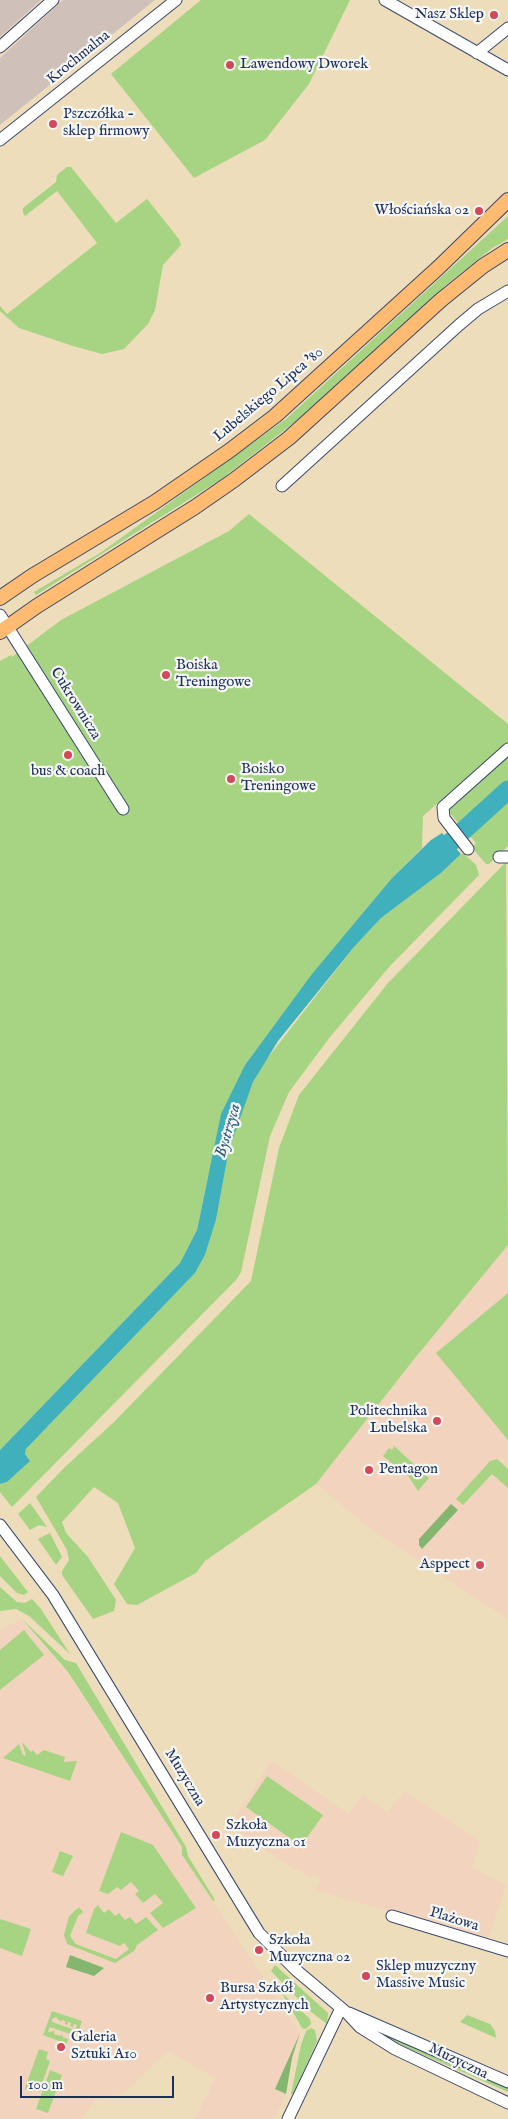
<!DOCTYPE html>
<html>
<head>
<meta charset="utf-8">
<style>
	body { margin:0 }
	#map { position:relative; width:508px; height:2119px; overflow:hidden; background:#edddbb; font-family:"IM FELL English",serif }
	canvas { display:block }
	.scale { position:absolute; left:20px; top:2076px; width:154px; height:22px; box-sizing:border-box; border:2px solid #1b2f5e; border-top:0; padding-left:6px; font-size:15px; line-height:18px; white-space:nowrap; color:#1b2f5e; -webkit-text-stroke:4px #f6f6f2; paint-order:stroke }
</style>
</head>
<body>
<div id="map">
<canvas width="508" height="2119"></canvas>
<div class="scale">100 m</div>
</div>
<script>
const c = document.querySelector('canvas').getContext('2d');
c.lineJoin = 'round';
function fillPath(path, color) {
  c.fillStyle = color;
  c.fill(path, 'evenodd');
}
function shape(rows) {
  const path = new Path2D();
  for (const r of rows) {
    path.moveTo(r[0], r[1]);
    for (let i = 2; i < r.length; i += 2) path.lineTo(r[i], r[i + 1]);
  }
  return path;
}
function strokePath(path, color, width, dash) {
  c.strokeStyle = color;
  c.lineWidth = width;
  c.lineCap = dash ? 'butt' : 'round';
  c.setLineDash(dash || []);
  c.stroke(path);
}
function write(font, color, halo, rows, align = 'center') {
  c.font = font + ' "IM FELL English",serif';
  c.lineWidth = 4.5;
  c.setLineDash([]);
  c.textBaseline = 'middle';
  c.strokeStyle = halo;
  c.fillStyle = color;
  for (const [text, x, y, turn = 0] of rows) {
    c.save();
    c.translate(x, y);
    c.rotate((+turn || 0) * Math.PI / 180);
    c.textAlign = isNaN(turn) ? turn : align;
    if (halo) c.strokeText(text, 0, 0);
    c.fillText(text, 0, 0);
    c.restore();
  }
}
fillPath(shape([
	[508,1245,508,1619,376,1533,316,1484,415,1358],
	[21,1620,67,1672,182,1847,182,1855,300,2033,275,2089,286,2094,274,2119,195,2119,215,2078,168,2051,124,2093,95,2100,82,2119,0,2119,0,1632,7,1626],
	[271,1761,349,1814,363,1795,387,1812,405,1791,480,1841,472,1867,506,1885,488,1939,315,1890,322,1879,314,1873,311,1877,279,1860,230,1825]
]), '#f2d4be');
fillPath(shape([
	[0,0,41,0,0,37],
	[63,0,155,0,0,125,0,58]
]), '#cfc0ba');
fillPath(shape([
	[201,0,350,0,309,84,265,140,194,178,111,74],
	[67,167,71,167,116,223,147,199,179,239,181,245,163,265,155,310,148,324,124,349,102,354,73,346,19,328,0,311,0,306,7,314,97,243,57,191,25,216,23,213,23,208,56,182,57,175],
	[508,216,508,239,491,249,446,285,304,415,220,480,36,595,34,592,100,553,286,419],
	[249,514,508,724,508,780,460,825,440,801,423,816,422,848,392,878,313,974,245,1065,208,1176,197,1230,180,1263,0,1450,0,661,11,655,12,657,61,620,229,531],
	[508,799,508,846,489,864,486,864,472,848,476,843,470,836],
	[461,854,464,854,476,865,479,875,390,966,330,1037,289,1092,270,1136,241,1272,237,1279,12,1507,0,1492,0,1484,7,1482,29,1461,25,1454,26,1449,195,1273,205,1255,216,1220,229,1149,238,1118,253,1082,263,1064,354,947,381,918,441,873],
	[506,862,508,1245,415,1358,316,1484,205,1561,196,1573,137,1605,127,1604,114,1584,135,1548,118,1503,94,1487,62,1522,66,1533,88,1557,116,1600,114,1611,93,1619,62,1575,62,1571,69,1560,67,1550,36,1497,65,1467,114,1422,251,1281,279,1148,299,1095,388,983],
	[508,1293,508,1440,436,1353],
	[393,1445,429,1478,418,1491,409,1477,383,1456,389,1448,392,1450,394,1447],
	[497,1459,508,1469,508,1488,492,1474,463,1505,456,1499,490,1461],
	[30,1503,47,1527,39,1525,30,1530,18,1514],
	[50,1533,62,1557,56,1565,38,1539],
	[0,1556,28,1592,24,1595,17,1593,0,1576],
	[0,1587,17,1602,25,1603,32,1599,41,1609,70,1654,29,1616,16,1609,0,1611],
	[22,1619,65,1660,76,1663,186,1847,188,1856,215,1900,213,1901,182,1855,182,1847,68,1672],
	[24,1630,44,1655,0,1690,0,1650],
	[22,1742,31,1752,33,1750,37,1755,44,1750,65,1757,64,1762,77,1761,70,1781,3,1758,19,1744,23,1755,26,1756],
	[267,1776,323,1815,301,1846,246,1807],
	[121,1832,153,1845,196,1908,163,1928,150,1913,163,1903,155,1894,143,1903,135,1894,139,1891,131,1882,121,1890,117,1887,108,1894,99,1891],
	[60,1851,73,1856,63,1876,52,1872],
	[98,1905,104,1913,109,1909,115,1916,119,1913,125,1920,130,1917,136,1924,146,1917,158,1930,137,1945,134,1951,115,1963,67,1944,64,1935,69,1916,79,1907,83,1912,78,1916,70,1936,76,1944,116,1959,129,1949,124,1943,120,1946,86,1933,94,1909],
	[0,1919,31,1929,22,1956,0,1948],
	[275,1965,328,2013,327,2024,310,2011,271,1971],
	[282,1993,310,2019,311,2024,306,2029,302,2028],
	[52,2011,82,2021,78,2033,74,2032,77,2025,74,2024,73,2027,70,2026,71,2023,68,2022,67,2025,65,2024,65,2021,62,2020,61,2022,56,2017,52,2019,52,2022,72,2029,70,2034,50,2027,49,2029,48,2032,55,2031,54,2034,60,2036,63,2034,62,2037,68,2039,67,2044,43,2035],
	[467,2015,490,2024,495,2031,496,2038,460,2022],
	[311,2028,315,2030,317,2041,293,2095,291,2094,301,2045,306,2031],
	[389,2036,508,2088,508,2092,399,2044,387,2037],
	[39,2049,48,2052,46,2059,50,2061,39,2092,30,2086,26,2090,25,2088],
	[50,2070,62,2075,48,2113,36,2109]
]), '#a6d482');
fillPath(shape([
	[451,1504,458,1510,422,1549,419,1545,419,1539],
	[70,1955,104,1968,94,1976,66,1967],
	[300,2033,292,2058,286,2094,275,2089]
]), '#84b670');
fillPath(shape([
	[508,780,508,799,470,836,460,825],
	[442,833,461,854,441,873,381,918,354,947,278,1041,253,1082,229,1149,216,1220,205,1255,195,1273,26,1449,25,1454,30,1461,7,1482,0,1484,0,1450,180,1263,197,1230,221,1114,245,1065,312,974,392,878,431,840]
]), '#41b0bd');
strokePath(shape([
	[431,860,508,790]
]), '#41b0bd', 19);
const minor = shape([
	[385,0,508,70],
	[0,47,53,0],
	[477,53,508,28],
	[0,140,176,0],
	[282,486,459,325,478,309,508,291],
	[0,615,123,809],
	[468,849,444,818,443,807,508,749],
	[499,857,508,857],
	[0,1525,53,1595,259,1933,296,1970,347,2013,360,2027,395,2049,508,2103],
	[392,1916,508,1951],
	[349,2013,508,2082],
	[288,2119,341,2008]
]);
const major = shape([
	[0,598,32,576,155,502,229,451,275,416,438,268,508,200],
	[0,632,37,606,195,507,234,480,289,438,441,300,483,266,508,250]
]);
strokePath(minor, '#3a496c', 13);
strokePath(major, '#3a496c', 16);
strokePath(minor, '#fff', 11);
strokePath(major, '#ffbb71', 14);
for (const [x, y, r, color] of [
	[494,15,5,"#d1495b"],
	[230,65,5,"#d1495b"],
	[53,124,5,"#d1495b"],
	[479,211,5,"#d1495b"],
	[166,675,5,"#d1495b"],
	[68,755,5,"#d1495b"],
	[231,779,5,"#d1495b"],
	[437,1421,5,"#d1495b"],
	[369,1470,5,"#d1495b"],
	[480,1565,5,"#d1495b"],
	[216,1835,5,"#d1495b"],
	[259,1950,5,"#d1495b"],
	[366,1976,5,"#d1495b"],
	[210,1998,5,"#d1495b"],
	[61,2047,5,"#d1495b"]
]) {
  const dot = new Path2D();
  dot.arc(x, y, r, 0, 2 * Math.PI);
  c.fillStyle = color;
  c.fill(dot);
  strokePath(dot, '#f6f6f2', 2);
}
write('15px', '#1b2f5e', '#f6f6f2', [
	["Nasz Sklep",484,15,"right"],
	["Lawendowy Dworek",240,65],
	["Pszczółka -",63,115],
	["sklep firmowy",63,132],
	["Włościańska 02",469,211,"right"],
	["Boiska",176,666],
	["Treningowe",176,683],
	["Boisko",241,770],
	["Treningowe",241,787],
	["bus & coach",68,772,"center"],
	["Politechnika",427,1412,"right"],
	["Lubelska",427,1429,"right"],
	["Pentagon",379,1470],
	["Asppect",470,1565,"right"],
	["Szkoła",226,1826],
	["Muzyczna 01",226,1843],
	["Szkoła",269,1941],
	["Muzyczna 02",269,1958],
	["Sklep muzyczny",376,1967],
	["Massive Music",376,1984],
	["Bursa Szkół",220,1989],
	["Artystycznych",220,2006],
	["Galeria",71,2038],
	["Sztuki A10",71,2055]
], 'left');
write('15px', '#1b2f5e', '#f6f6f2', [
	["Krochmalna",79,58,-39],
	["Lubelskiego Lipca '80",269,395,-40],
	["Cukrownicza",75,704,58],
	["Muzyczna",184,1778,59],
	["Plażowa",454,1920,17],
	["Muzyczna",458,2062,26]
]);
write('italic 16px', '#285c7f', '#f6f6f2', [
	["Bystrzyca",229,1131,-74]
]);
</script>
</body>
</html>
